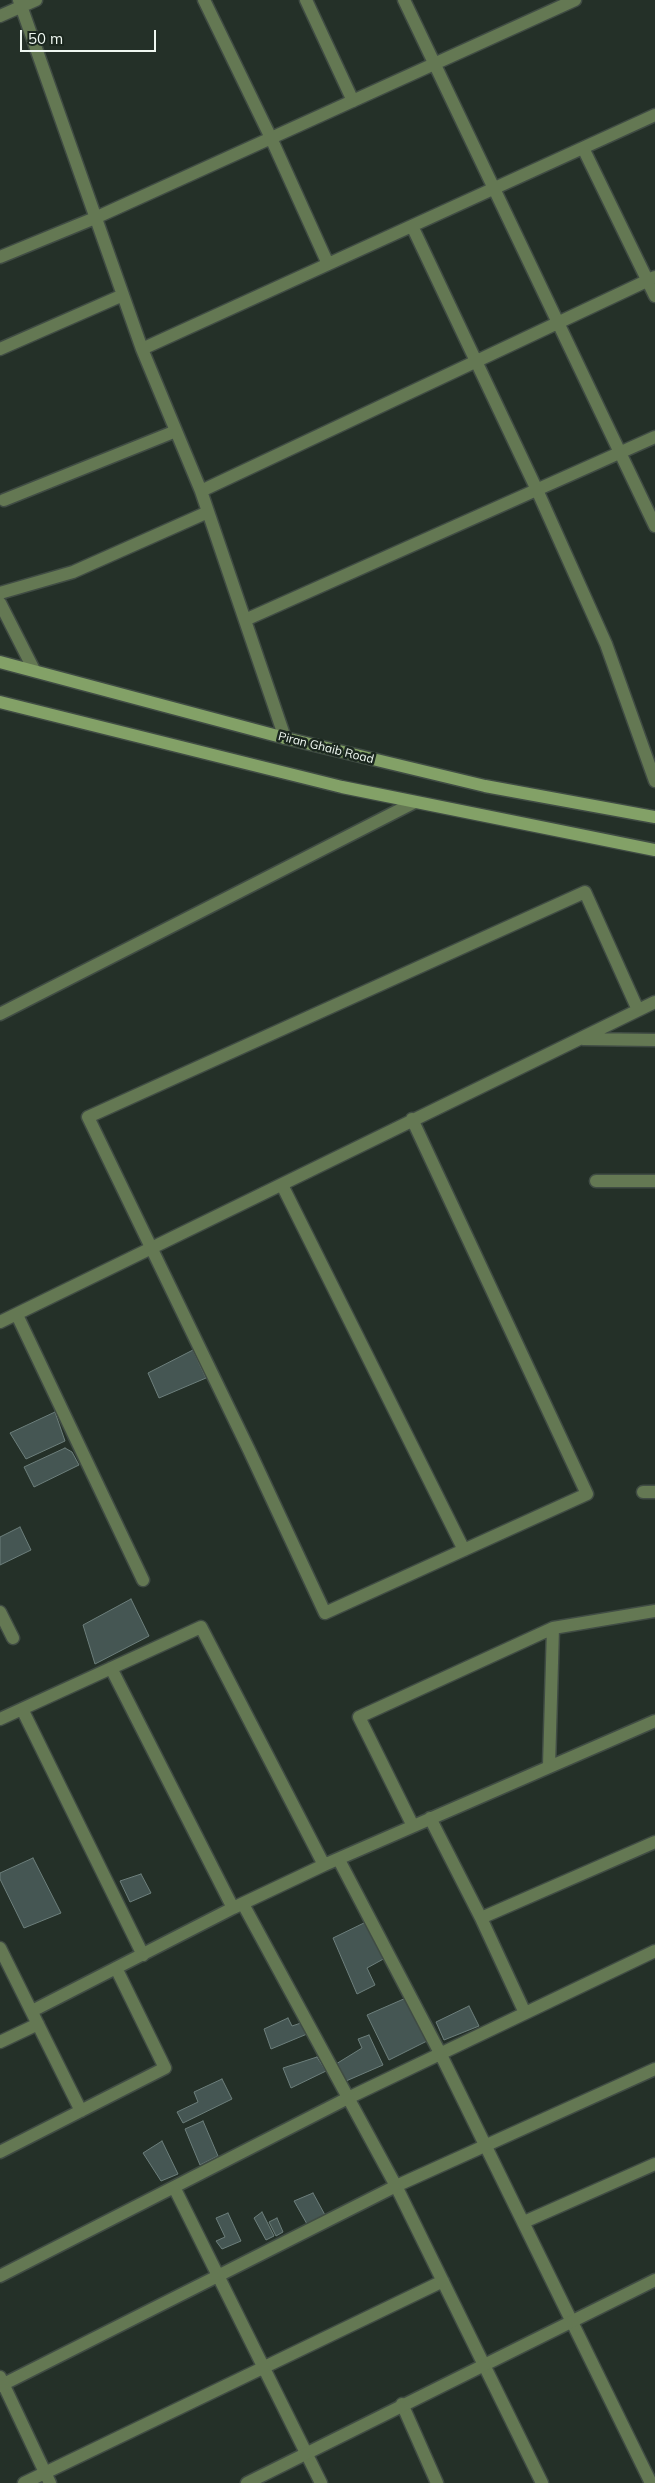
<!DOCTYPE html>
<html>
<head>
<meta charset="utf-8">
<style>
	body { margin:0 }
	#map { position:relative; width:655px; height:2483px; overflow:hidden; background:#243028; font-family:Mulish,sans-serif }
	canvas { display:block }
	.scale { position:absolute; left:20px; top:30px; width:136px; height:22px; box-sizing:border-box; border:2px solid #eff7f1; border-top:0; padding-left:6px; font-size:15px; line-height:18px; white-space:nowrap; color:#eff7f1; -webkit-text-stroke:4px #1b271f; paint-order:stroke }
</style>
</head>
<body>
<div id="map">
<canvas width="655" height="2483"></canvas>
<div class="scale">50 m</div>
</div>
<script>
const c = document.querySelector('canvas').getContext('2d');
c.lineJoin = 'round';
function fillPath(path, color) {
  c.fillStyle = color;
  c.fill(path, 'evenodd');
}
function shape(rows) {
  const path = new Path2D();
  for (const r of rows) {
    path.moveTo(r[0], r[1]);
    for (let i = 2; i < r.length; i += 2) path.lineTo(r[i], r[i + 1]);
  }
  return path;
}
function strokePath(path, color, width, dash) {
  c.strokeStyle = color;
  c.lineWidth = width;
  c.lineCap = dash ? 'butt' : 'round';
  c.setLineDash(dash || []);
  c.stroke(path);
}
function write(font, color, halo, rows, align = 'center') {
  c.font = font + ' Mulish,sans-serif';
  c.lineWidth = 5;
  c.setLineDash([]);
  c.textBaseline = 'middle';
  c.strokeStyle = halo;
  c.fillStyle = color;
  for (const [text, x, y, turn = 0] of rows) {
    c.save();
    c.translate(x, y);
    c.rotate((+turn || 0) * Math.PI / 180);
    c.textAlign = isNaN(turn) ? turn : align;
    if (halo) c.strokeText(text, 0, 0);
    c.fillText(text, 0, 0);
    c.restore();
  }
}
const building = shape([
	[193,1350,206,1378,159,1398,148,1373,193,1350],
	[55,1412,65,1441,26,1459,10,1433,55,1412],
	[65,1448,72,1452,79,1465,34,1487,24,1467,65,1448],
	[20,1527,31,1550,0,1565,0,1537,20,1527],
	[131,1599,149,1636,95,1664,83,1625,131,1599],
	[33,1858,61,1913,24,1928,0,1879,0,1873,33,1858],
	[141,1874,151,1893,130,1902,120,1881,141,1874],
	[366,1922,387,1957,367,1968,375,1985,357,1994,333,1938,366,1922],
	[406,1998,427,2041,389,2060,367,2015,406,1998],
	[469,2006,479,2026,444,2040,436,2022,469,2006],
	[288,2018,292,2026,301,2023,307,2034,271,2049,264,2029,288,2018],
	[369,2035,383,2065,346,2081,336,2064,362,2048,358,2039,369,2035],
	[317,2057,326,2071,291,2088,283,2068,317,2057],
	[222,2079,232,2099,183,2123,177,2112,198,2102,194,2092,222,2079],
	[203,2121,218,2156,200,2165,185,2129,203,2121],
	[162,2141,178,2174,161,2181,143,2153,162,2141],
	[313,2193,325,2215,307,2224,294,2201,313,2193],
	[262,2212,274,2236,266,2240,254,2218,262,2212],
	[228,2213,241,2241,222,2249,216,2241,225,2237,216,2218,228,2213],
	[277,2218,283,2232,276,2236,269,2222,277,2218]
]);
fillPath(building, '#455653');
strokePath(building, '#6d7f7c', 1);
const minor = shape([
	[19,0,142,349,201,491,285,738],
	[204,0,271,138,328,264],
	[306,0,353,101],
	[404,0,655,526],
	[0,16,36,0],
	[583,148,655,296],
	[412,226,537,490,606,644,655,781],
	[0,257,95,218,575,0],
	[0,349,123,295],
	[142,349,655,115],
	[201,491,655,277],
	[4,500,176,431],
	[0,593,73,572,208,512],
	[0,603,34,670],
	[245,620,655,437],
	[0,1014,413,803],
	[583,1039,655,1040],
	[412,1119,587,1494,325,1613,249,1450,88,1117,585,892,638,1010],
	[596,1181,655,1181],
	[282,1185,464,1550],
	[17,1315,143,1580],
	[0,1322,655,1002],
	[643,1492,655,1492],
	[0,1612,13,1638],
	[111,1668,233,1908],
	[22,1709,143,1955],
	[0,1719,201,1627,324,1865],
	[549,1766,553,1628],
	[430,1818,481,1918,655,1842],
	[413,1826,359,1717,553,1628,655,1611],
	[339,1860,440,2053,651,2483],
	[243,1904,396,2186,542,2483],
	[481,1918,525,2013],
	[0,1948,81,2111],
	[32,2011,233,1908,324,1865,655,1721],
	[0,2042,38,2024],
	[0,2152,165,2068,116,1968],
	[174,2187,321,2483],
	[524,2222,655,2164],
	[0,2276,348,2098,655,1951],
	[0,2377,50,2483],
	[0,2386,396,2186,655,2069],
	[402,2404,437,2483],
	[24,2483,443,2281]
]);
const tertiary = shape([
	[247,2483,655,2280]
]);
const secondary = shape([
	[0,662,285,738,485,786,655,817],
	[0,702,342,787,655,850]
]);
strokePath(minor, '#404c44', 15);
strokePath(tertiary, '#404c44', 15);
strokePath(secondary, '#404c44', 15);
strokePath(minor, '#647853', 12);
strokePath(tertiary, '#647853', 12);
strokePath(secondary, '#83a167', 12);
write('12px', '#eff7f1', '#1b271f', [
	["Piran Ghaib Road",326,748,14]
]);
</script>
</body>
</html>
